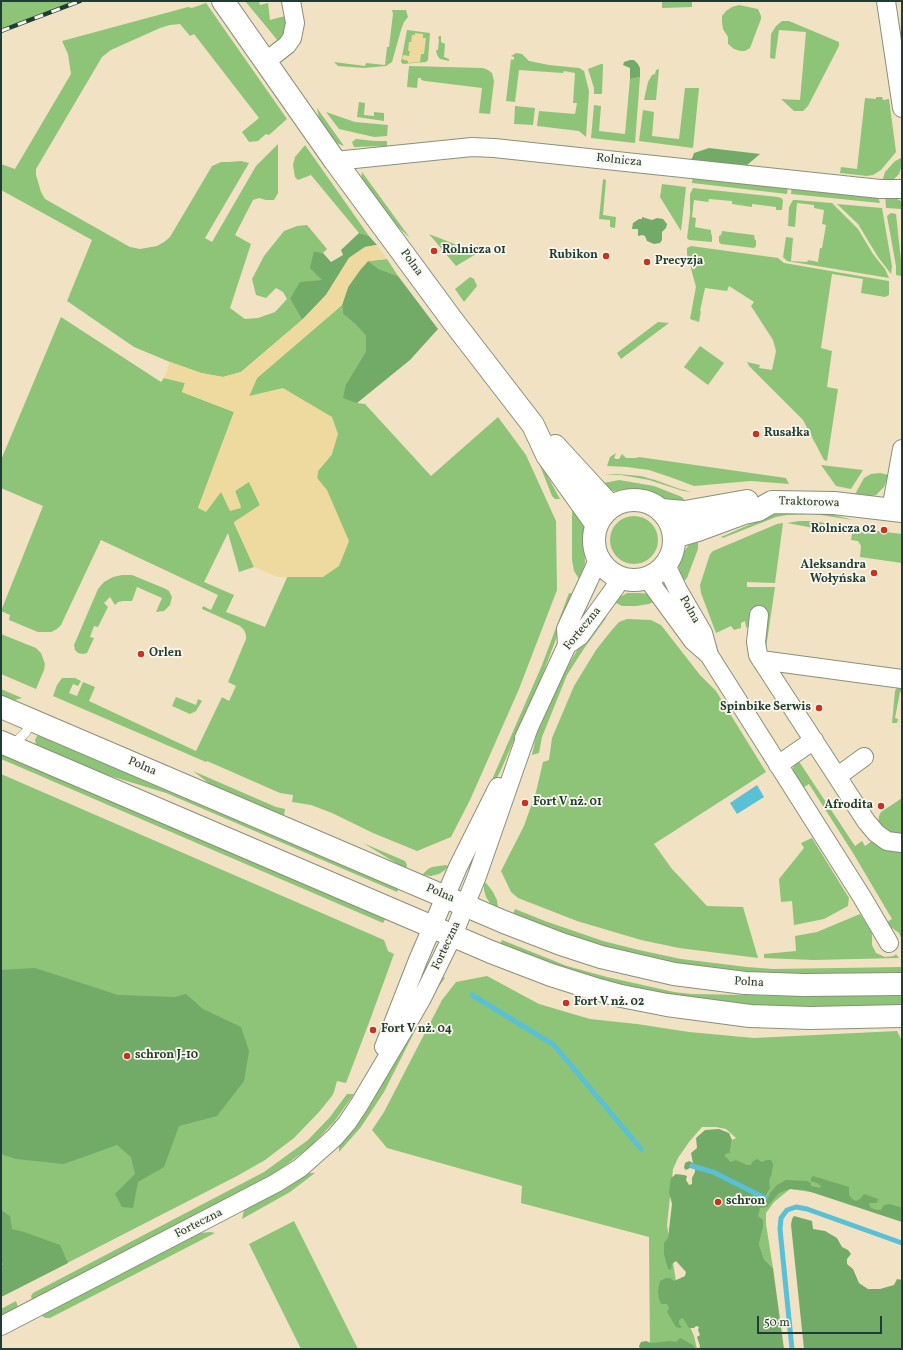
<!DOCTYPE html>
<html>
<head>
<meta charset="utf-8">
<style>
	body { margin:0 }
	#map { position:relative; width:903px; height:1350px; overflow:hidden; background:#f2e2c4; font-family:Vollkorn,serif }
	canvas { display:block }
	.frame { position:absolute; inset:0; border:2px solid #1f3d34; pointer-events:none }
	.scale { position:absolute; left:757px; top:1316px; width:125px; height:18px; box-sizing:border-box; border:2px solid #1f3d34; border-top:0; padding-left:5px; font-size:12px; line-height:14px; white-space:nowrap; color:#1f3d34; -webkit-text-stroke:3px #fbf7ec; paint-order:stroke }
</style>
</head>
<body>
<div id="map">
<canvas width="903" height="1350"></canvas>
<div class="frame"></div>
<div class="scale">50 m</div>
</div>
<script>
const c = document.querySelector('canvas').getContext('2d');
c.lineJoin = 'round';
function fillPath(path, color) {
  c.fillStyle = color;
  c.fill(path, 'evenodd');
}
function shape(rows) {
  const path = new Path2D();
  for (const r of rows) {
    if (r.length === 3) {
      path.moveTo(r[0] + r[2], r[1]);
      path.arc(r[0], r[1], r[2], 0, 2 * Math.PI);
      continue;
    }
    path.moveTo(r[0], r[1]);
    for (let i = 2; i < r.length; i += 2) path.lineTo(r[i], r[i + 1]);
  }
  return path;
}
function strokePath(path, color, width, dash) {
  c.strokeStyle = color;
  c.lineWidth = width;
  c.lineCap = dash ? 'butt' : 'round';
  c.setLineDash(dash || []);
  c.stroke(path);
}
function write(font, color, halo, rows, align = 'center') {
  c.font = font + ' Vollkorn,serif';
  c.lineWidth = 3.5;
  c.setLineDash([]);
  c.textBaseline = 'middle';
  c.strokeStyle = halo;
  c.fillStyle = color;
  for (const [text, x, y, turn = 0] of rows) {
    c.save();
    c.translate(x, y);
    c.rotate((+turn || 0) * Math.PI / 180);
    c.textAlign = isNaN(turn) ? turn : align;
    if (halo) c.strokeText(text, 0, 0);
    c.fillText(text, 0, 0);
    c.restore();
  }
}
fillPath(shape([
	[1,1,80,1,1,29],
	[245,1,259,1,260,5,268,3,270,20,285,16,285,25,284,32,279,42],
	[662,1,692,1,692,7,662,8],
	[206,3,287,119,269,135,266,134,258,141,249,142,242,132,259,118,194,34,190,36,180,24,170,25,160,28,111,50,102,57,36,169,36,175,41,192,45,199,130,247,140,249,157,246,164,242,170,237,212,166,221,162,229,162,241,161,249,163,205,238,212,242,256,166,278,144,278,193,274,200,266,200,259,198,253,200,235,235,251,244,230,308,245,319,258,318,275,312,287,299,283,292,276,288,266,298,256,295,252,279,264,256,284,231,297,226,307,225,327,249,323,253,314,251,323,280,290,299,302,320,241,372,223,377,201,373,170,362,134,347,67,301,92,240,1,190,1,164,15,169,71,74,68,54,62,41,188,7,192,8],
	[739,5,758,9,761,16,761,19,750,48,745,51,740,51,734,49,728,44,728,37,723,29,722,22,722,16,726,11,732,7],
	[392,10,406,10,408,17,404,22,401,30,392,62,386,66,364,68,338,66,334,62,365,66,366,63,385,65,387,47,389,47,393,14],
	[782,21,789,21,839,42,839,46,808,106,803,111,794,111,781,99,800,100,806,32,779,30,775,59,770,58,771,34,776,26],
	[407,30,430,33,428,60,426,62,403,64,401,62],
	[439,36,441,36,441,42,445,44,444,57,449,59,449,61,440,59,437,55,436,50,438,50,439,39,438,39],
	[516,53,522,54,529,61,549,65,579,68,584,71,589,91,586,137,579,131,537,126,539,111,575,114,577,103,573,103,575,73,564,71,563,73,519,70,515,102,506,101,511,59,512,60,514,59,514,57,511,56],
	[601,64,603,64,602,94,594,94,594,88,588,69],
	[409,66,483,68,488,70,492,73,494,81,490,114,479,113,482,88,425,81,421,80,421,78,418,78,417,88,407,87],
	[659,69,656,100,644,100,648,82,652,75,655,74,656,70],
	[640,77,635,143,591,138,594,105,601,106,599,131,625,134,630,79],
	[685,88,699,88,693,148,639,141,643,110,654,112,652,136,679,139],
	[876,97,882,97,883,100,889,99,896,152,881,170,873,175,867,176,840,173,841,167,857,169,865,98,876,99],
	[359,102,365,103,364,115,374,116,374,112,384,113,384,121,357,117],
	[515,106,535,108,533,125,514,124],
	[317,108,344,146,334,142,320,123],
	[326,112,355,122,388,125,387,136,374,137,339,129],
	[356,139,375,141,387,141,387,146,354,147,352,142],
	[305,145,369,236,359,233,311,175,298,180,295,177,293,165,295,157],
	[901,158,902,165,899,174,892,181,882,182,885,172,895,161],
	[362,172,410,238,386,216,361,179],
	[693,175,788,185,787,194,692,183],
	[603,179,606,180,603,215,616,217,615,228,610,227,610,220,599,219],
	[662,184,686,187,681,231,660,197],
	[792,186,877,194,880,203,791,194],
	[693,188,778,197,781,198,783,200,782,210,776,210,776,207,752,204,752,207,732,204,732,201,709,199,708,202,694,200,692,217,696,218,695,227,711,230,711,234,712,235,712,242,689,240,687,238,690,214,690,194],
	[885,195,893,196,902,202,902,209,886,208],
	[793,200,796,200,832,203,858,229,873,254,885,269,889,278,787,261,783,257,786,237,793,238,791,261,807,262,808,260,818,262,820,248,822,248,826,225,822,224,824,210,814,208,814,205,797,203,795,227,788,226,789,207],
	[837,204,882,208,892,266,891,274,878,257,858,224],
	[891,213,896,214,902,270,901,276,896,275,896,266,887,216],
	[722,231,754,235,755,240,756,240,756,246,754,248,721,244,719,242,719,236,721,235],
	[429,234,457,245,486,248,456,266],
	[691,246,778,258,784,263,889,281,889,295,885,297,861,293,863,279,832,274,821,348,832,351,827,387,838,389,827,461,824,460,803,420,749,366,747,362,760,365,759,368,772,370,776,351,773,340,751,306,754,302,729,286,727,291,705,288,700,311,701,311,699,322,690,319,696,287,687,254,687,248],
	[387,259,398,276,379,269,368,261],
	[470,277,474,279,477,286,464,302,455,289],
	[342,305,343,314,356,325,366,336,366,351,346,384,357,403,365,404,431,476,498,417,526,455,556,521,557,590,519,689,470,800,451,837,417,851,373,833,332,813,311,805,292,802,293,795,280,793,207,761,206,762,53,696,57,685,62,678,75,678,81,681,78,686,73,684,69,693,77,696,83,682,95,687,89,701,196,751,222,697,229,701,236,686,228,682,246,639,246,635,244,630,240,626,202,609,203,606,211,610,218,595,101,540,61,625,57,629,51,632,38,632,9,620,10,615,1,611,43,506,1,488,1,460,61,317,161,382,164,378,185,383,182,392,234,412,198,508,221,492,241,507,235,491,249,481,260,505,234,523,254,567,239,572,228,533,204,582,234,595,226,612,265,627,326,490,317,478,318,471,332,454,249,396,257,378],
	[658,322,669,323,621,359,617,353],
	[700,346,724,363,708,385,684,367],
	[535,453,560,499,555,499,552,496],
	[616,453,614,458,616,459,619,459,622,454,626,458,636,458,639,457,786,478,789,484,751,481,694,486,670,477,649,470,627,467,607,466,610,457],
	[821,465,863,470,851,489,836,486],
	[880,473,889,475,884,487,876,495,866,497,854,496,864,478,871,474],
	[617,474,641,476,655,480,680,489,692,492,683,491,649,480,621,475,605,475],
	[619,480,654,486,682,497,689,506,669,503,647,492,636,490,613,491,601,486,604,483],
	[573,508,584,523,585,564,579,579,574,571,572,560,572,514],
	[778,512,823,512,853,520,814,514,787,515,776,517,723,538,721,537],
	[634,540,24],
	[799,521,812,521,846,526,845,534,787,523],
	[783,523,775,583,747,582,747,587,775,587,765,655,749,628,746,627,745,621,741,623,741,628,734,630,731,626,716,633,701,593,700,585,710,554,713,551,777,524],
	[853,528,902,534,902,563,860,557,861,546,858,541,851,540],
	[698,537,698,549,687,578,681,584,679,570,679,562,683,553,690,543],
	[122,575,132,575,166,589,169,591,172,597,170,605,164,611,156,612,162,598,137,587,132,601,123,601,118,602,115,605,110,597,104,603,108,607,98,627,94,626,90,637,94,638,87,653,83,654,78,653,75,650,74,645,98,589,104,582,113,577],
	[569,593,573,594,542,676,500,772,480,807,542,665],
	[627,593,641,593,648,594,657,600,649,604,636,606,622,606,614,602,620,597],
	[603,615,606,618,583,650,567,675,542,737,539,753,532,755,536,736,560,680,576,652],
	[627,619,651,620,661,625,700,675,716,691,766,772,654,844,672,869,707,906,743,907,758,958,679,948,641,940,577,921,518,898,511,892,501,871,524,826,536,792,543,762,549,760,552,738,574,686,596,650,611,631,619,622],
	[1,634,36,648,41,653,45,664,44,670,36,689,1,674],
	[900,687,902,687,902,692,900,692,895,718,898,719,897,723,892,723,895,691,897,688],
	[1,689,22,698,15,700,6,698,1,696],
	[176,697,196,705,198,699,202,701,196,711,190,714,172,706],
	[40,735,399,888,397,892,166,793,94,771,36,745,35,740,37,736],
	[1,753,386,918,383,923,1,759],
	[798,760,855,846,862,841,865,846,873,840,902,850,902,950,901,948,901,938,899,933,892,928,882,925,892,919,853,853,809,784,801,789,794,781,793,769,794,763],
	[193,771,276,807,285,809,284,815,276,814,214,787],
	[1,774,384,940,388,951,394,954,370,1020,346,1083,337,1081,334,1092,332,1096,319,1112,294,1138,265,1160,237,1176,3,1296,1,1293],
	[902,798,902,836,891,835,878,824,879,816,881,812],
	[812,838,849,898,848,906,824,919,794,925,792,901,781,902,779,879,804,848,801,843],
	[363,843,405,861,407,865,406,869],
	[446,865,448,866,445,870,439,874,431,876,422,875,428,869,432,867],
	[484,882,487,884,493,892,497,900,498,908,490,903,486,897,484,890],
	[515,909,545,921,603,941,639,950,681,959,747,967,773,969,902,967,902,974,839,975,746,973,681,964,638,956,578,940,513,914],
	[860,914,872,933,872,945,876,953,885,957,894,956,896,954,899,958,813,960,764,958,764,954,796,951,795,936,817,932],
	[502,940,567,966,607,977,674,992,691,994,801,996,902,994,902,1006,803,1007,752,1006,708,1001,635,988,580,974,521,952,500,944],
	[442,976,445,978,434,993,384,1092,361,1127,339,1152,339,1145,357,1124,373,1100],
	[487,976,539,1004,590,1019,637,1024,689,1032,754,1038,897,1031,902,1041,902,1221,817,1193,790,1189,774,1202,766,1213,766,1224,773,1268,764,1259,759,1244,763,1228,758,1216,731,1162,725,1157,726,1154,730,1153,732,1140,736,1138,726,1129,716,1127,702,1127,689,1142,678,1158,673,1169,667,1225,679,1300,694,1336,697,1349,682,1349,682,1345,650,1349,649,1237,521,1203,522,1186,387,1148,372,1130,384,1112,442,1000,456,982],
	[347,1094,354,1094,334,1122,312,1145,282,1168,261,1181,32,1300,31,1296,33,1293,264,1172,308,1140,330,1117],
	[310,1173,315,1173,290,1192,242,1219,244,1210],
	[294,1221,358,1349,301,1349,249,1244],
	[210,1232,215,1233,50,1318,45,1318,41,1315,200,1233],
	[16,1301,18,1307,1,1316,1,1309]
]), '#8ec477');
fillPath(shape([
	[630,60,634,60,638,64,640,68,640,77,630,79,630,68,623,65,624,62],
	[709,148,760,154,747,165,691,161,694,153],
	[642,217,652,220,657,218,663,219,667,224,666,228,662,232,662,240,660,243,654,244,647,241,645,236,642,235,638,236,638,229,632,229,633,223,639,219,642,219],
	[359,233,369,236,377,245,365,247,349,258,326,295,302,320,290,299,300,282,322,280,310,268,314,251,323,253,331,262,343,255,341,250],
	[368,261,379,269,398,276,438,329,410,360,357,403,343,398,346,384,366,351,366,336,356,325,343,314,342,305,348,287,360,270],
	[35,968,118,995,175,997,186,994,203,1009,241,1027,249,1051,244,1081,217,1116,179,1126,164,1167,138,1182,133,1208,122,1207,115,1194,135,1174,131,1157,117,1145,64,1164,16,1159,1,1154,1,970],
	[719,1129,729,1133,732,1140,730,1153,726,1154,725,1156,731,1162,736,1160,747,1165,751,1165,752,1162,757,1159,762,1162,766,1160,771,1160,773,1164,772,1172,769,1181,770,1188,766,1195,760,1197,756,1196,755,1198,760,1201,768,1198,770,1193,777,1185,786,1180,807,1181,811,1183,811,1186,820,1188,821,1186,817,1183,811,1181,811,1178,813,1176,849,1187,849,1195,852,1199,856,1201,860,1199,864,1194,878,1199,877,1203,870,1203,869,1205,871,1208,877,1210,881,1210,884,1205,890,1204,902,1208,902,1222,805,1190,790,1189,779,1193,767,1207,760,1208,758,1216,763,1220,763,1228,759,1244,764,1259,773,1268,784,1349,699,1349,700,1346,697,1337,700,1335,698,1330,699,1327,696,1326,694,1328,689,1328,683,1318,679,1320,679,1324,682,1327,680,1328,676,1327,667,1312,669,1308,667,1304,661,1304,659,1299,658,1290,660,1281,666,1278,670,1278,674,1281,685,1276,686,1272,676,1261,672,1264,671,1270,668,1269,664,1254,664,1243,668,1238,672,1204,669,1192,671,1178,676,1174,684,1175,687,1176,686,1180,689,1185,692,1184,692,1178,695,1172,695,1168,690,1168,686,1170,684,1168,685,1163,689,1161,693,1163,691,1153,697,1148,696,1138,705,1130],
	[1,1210,10,1216,12,1229,24,1232,60,1245,68,1263,1,1297,1,1265,3,1265,1,1259],
	[794,1216,812,1221,813,1229,825,1231,837,1238,842,1247,848,1250,851,1254,847,1259,847,1264,853,1269,859,1283,868,1289,880,1289,894,1285,897,1279,902,1280,902,1349,804,1349,791,1225,792,1219],
	[680,1338,693,1345,695,1349,680,1349,680,1348,640,1349,639,1346,641,1342,646,1341,651,1343,670,1341,676,1342]
]), '#72aa68');
fillPath(shape([
	[415,33,423,34,423,38,426,38,424,54,421,54,420,62,408,63,408,61,402,59,403,55,409,56,410,51,408,51,409,42,411,42,412,35,415,35],
	[377,245,387,259,368,261,360,270,348,287,342,305,257,378,249,396,283,388,332,417,338,434,332,454,318,471,317,478,327,490,349,541,339,566,323,577,278,577,254,567,234,522,260,505,249,482,235,491,241,508,230,511,221,492,206,512,198,508,234,412,182,392,185,383,164,378,170,362,201,373,223,377,241,372,302,320,326,295,349,258,365,247]
]), '#eeda9e');
fillPath(shape([
	[757,785,764,797,737,814,730,803]
]), '#59c0d6');
strokePath(shape([
	[472,995,554,1045,641,1149],
	[692,1166,713,1172,765,1198],
	[792,1349,780,1229,781,1218,787,1210,796,1207,807,1209,902,1243]
]), '#59c0d6', 5);
const service = shape([
	[10,743,18,740,26,732,31,720]
]);
const minor = shape([
	[886,1,902,108],
	[265,62,287,45,292,38,295,23,291,1],
	[335,161,472,147,494,148,880,189,902,189],
	[891,510,902,449],
	[647,578,693,641,709,655,703,633,678,590,666,565],
	[759,615,756,642,758,655,866,821,876,833,887,841,902,843],
	[567,645,566,629,599,558],
	[709,655,862,897,889,943],
	[761,660,902,679],
	[524,738,567,645,580,636,622,578],
	[778,765,814,740],
	[838,776,864,757],
	[384,1047,418,960,458,867,498,787],
	[1,1326,276,1183,300,1168,335,1137,347,1123,359,1105,410,1019,422,998,453,935,477,876,529,727]
]);
const tertiary = shape([
	[223,1,335,161,452,320,533,425,547,455,597,525],
	[555,446,611,507],
	[634,540,40],
	[661,510,685,512,747,501],
	[674,537,698,530,744,513,758,510,772,502,834,503,902,511],
	[1,707,504,922,561,944,601,957,674,974,745,983,804,985,902,984],
	[1,742,491,952,551,975,592,988,621,996,667,1005,750,1016,810,1018,902,1016]
]);
strokePath(service, '#88907c', 10);
strokePath(minor, '#88907c', 20);
strokePath(tertiary, '#88907c', 24);
strokePath(service, '#fff', 9);
strokePath(minor, '#fff', 18);
strokePath(tertiary, '#fff', 22);
const rail = shape([
	[1,31,80,1]
]);
strokePath(rail, '#1f3d34', 4.5);
strokePath(rail, '#fbf7ec', 3, [9]);
for (const [x, y, r, color] of [
	[434,251,4,"#c8321e"],
	[606,256,4,"#c8321e"],
	[647,262,4,"#c8321e"],
	[756,434,4,"#c8321e"],
	[884,530,4,"#c8321e"],
	[874,573,4,"#c8321e"],
	[141,654,4,"#c8321e"],
	[819,708,4,"#c8321e"],
	[525,803,4,"#c8321e"],
	[881,806,4,"#c8321e"],
	[566,1003,4,"#c8321e"],
	[373,1030,4,"#c8321e"],
	[127,1056,4,"#c8321e"],
	[718,1202,4,"#c8321e"]
]) {
  const dot = new Path2D();
  dot.arc(x, y, r, 0, 2 * Math.PI);
  c.fillStyle = color;
  c.fill(dot);
  strokePath(dot, '#fbf7ec', 1.5);
}
write('12px', '#1f3d34', '#fbf7ec', [
	["Rolnicza",619,161,6],
	["Polna",411,263,54],
	["Traktorowa",809,503,2],
	["Polna",689,610,60],
	["Forteczna",583,629,-51],
	["Polna",142,767,23],
	["Polna",440,894,23],
	["Forteczna",447,946,-65],
	["Polna",749,983,4],
	["Forteczna",199,1224,-27]
]);
write('bold 12px', '#1f3d34', '#fbf7ec', [
	["Rolnicza 01",442,251],
	["Rubikon",598,256,"right"],
	["Precyzja",655,262],
	["Rusałka",764,434],
	["Rolnicza 02",876,530,"right"],
	["Aleksandra",866,566,"right"],
	["Wołyńska",866,580,"right"],
	["Orlen",149,654],
	["Spinbike Serwis",811,708,"right"],
	["Fort V nż. 01",533,803],
	["Afrodita",873,806,"right"],
	["Fort V nż. 02",574,1003],
	["Fort V nż. 04",381,1030],
	["schron J-10",135,1056],
	["schron",726,1202]
], 'left');
</script>
</body>
</html>
